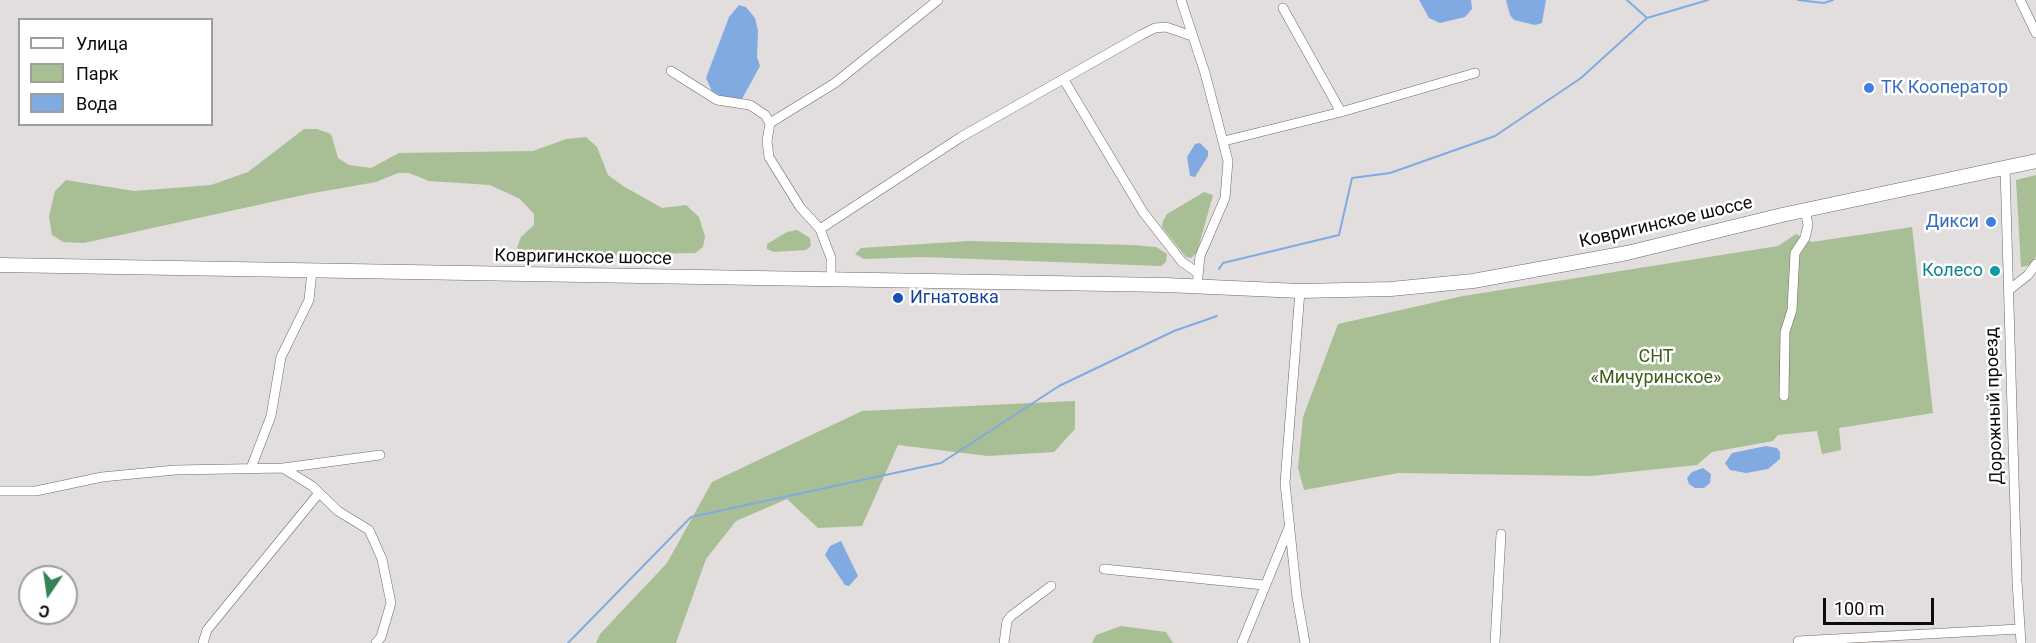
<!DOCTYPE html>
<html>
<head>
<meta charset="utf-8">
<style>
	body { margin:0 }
	#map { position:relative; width:2036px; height:643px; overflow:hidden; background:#e2dedd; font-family:Roboto,sans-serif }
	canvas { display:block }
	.legend { position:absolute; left:18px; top:18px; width:195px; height:108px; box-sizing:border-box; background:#fff; border:2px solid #9e9e9d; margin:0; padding:8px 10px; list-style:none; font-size:18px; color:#0d0c0b }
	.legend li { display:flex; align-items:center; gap:12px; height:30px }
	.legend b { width:30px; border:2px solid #9e9e9d }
	.north { position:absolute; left:18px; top:565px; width:60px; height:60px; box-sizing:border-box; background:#fff; border:2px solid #9e9e9d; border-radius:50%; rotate:193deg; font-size:16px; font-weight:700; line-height:24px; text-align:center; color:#0d0c0b }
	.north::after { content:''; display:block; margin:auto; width:21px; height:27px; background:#338354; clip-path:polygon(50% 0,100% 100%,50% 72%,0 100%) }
	.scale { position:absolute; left:1823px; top:598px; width:111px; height:27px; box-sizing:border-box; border:3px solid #0d0c0b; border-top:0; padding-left:8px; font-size:18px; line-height:21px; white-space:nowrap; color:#0d0c0b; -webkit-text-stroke:4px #fff; paint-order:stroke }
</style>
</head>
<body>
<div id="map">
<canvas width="2036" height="643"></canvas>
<ul class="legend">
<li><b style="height:8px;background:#fff"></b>Улица</li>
<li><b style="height:16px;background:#a8be94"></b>Парк</li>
<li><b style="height:16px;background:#82aae2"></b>Вода</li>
</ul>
<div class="north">С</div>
<div class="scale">100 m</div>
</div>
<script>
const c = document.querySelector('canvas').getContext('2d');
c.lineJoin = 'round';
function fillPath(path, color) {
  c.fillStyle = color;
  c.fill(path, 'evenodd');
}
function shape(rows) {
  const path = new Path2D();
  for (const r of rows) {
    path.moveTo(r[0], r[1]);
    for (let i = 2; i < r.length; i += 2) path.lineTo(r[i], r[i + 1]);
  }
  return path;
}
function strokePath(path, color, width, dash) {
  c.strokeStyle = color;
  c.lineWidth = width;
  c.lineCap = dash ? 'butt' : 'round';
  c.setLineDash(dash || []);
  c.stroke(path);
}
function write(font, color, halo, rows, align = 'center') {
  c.font = font + ' Roboto,sans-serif';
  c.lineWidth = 5;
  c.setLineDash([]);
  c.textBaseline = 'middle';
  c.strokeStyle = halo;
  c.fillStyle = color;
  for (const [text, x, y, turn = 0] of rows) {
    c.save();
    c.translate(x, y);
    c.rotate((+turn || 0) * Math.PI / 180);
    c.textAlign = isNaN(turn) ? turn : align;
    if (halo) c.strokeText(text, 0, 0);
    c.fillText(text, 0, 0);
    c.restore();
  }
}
fillPath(shape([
	[304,129,317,129,331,134,338,158,349,165,371,168,399,153,533,151,566,139,586,137,597,147,608,175,623,186,662,208,686,205,699,217,705,237,703,247,695,253,530,256,517,248,521,237,534,225,534,214,520,199,490,185,429,181,409,173,398,173,376,182,308,194,84,243,63,242,52,235,49,216,55,191,66,180,134,191,211,185,248,172],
	[2036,175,2036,256,2032,265,2021,267,2016,180],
	[1204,192,1213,195,1212,199,1197,252,1191,258,1186,257,1162,227,1163,221,1167,214],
	[1912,227,1933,413,1839,428,1841,450,1822,454,1817,431,1778,435,1773,441,1712,452,1697,465,1591,476,1398,473,1304,490,1298,468,1303,417,1338,324,1463,296,1778,246,1796,234,1812,242],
	[797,230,810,238,811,246,806,250,774,252,767,249,767,244,787,232],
	[969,241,1133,245,1156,247,1167,254,1166,262,1161,266,922,257,864,259,855,254,861,248],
	[1075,401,1075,429,1054,452,988,456,898,445,862,526,818,528,787,499,736,521,706,559,676,643,596,643,600,634,667,563,712,482,862,411],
	[1121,626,1166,632,1173,643,1092,643,1096,635]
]), '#a8be94');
fillPath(shape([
	[1419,0,1471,0,1472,9,1465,17,1440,23,1429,18],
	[1506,0,1546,0,1542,23,1535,25,1514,20,1510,15],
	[739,5,746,7,755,18,758,31,757,57,760,66,742,99,721,96,712,91,706,78,729,17],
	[1200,143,1208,151,1208,156,1195,177,1190,176,1187,157,1195,144],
	[1766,446,1777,448,1780,452,1780,459,1768,469,1746,473,1730,470,1725,463,1732,453],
	[1703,468,1711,474,1710,483,1704,488,1695,488,1689,484,1687,478,1692,472],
	[841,541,858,576,849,586,845,585,825,555,830,546]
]), '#82aae2');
strokePath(shape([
	[1627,0,1647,18,1708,0],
	[1798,0,1824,3,1833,0],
	[1219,269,1223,263,1339,235,1352,178,1390,173,1495,136,1581,78,1647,18],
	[568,643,691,517,941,463,1059,386,1174,331,1217,316]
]), '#82aae2', 2);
const minor = shape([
	[1181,0,1205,73,1228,161,1225,198,1200,256,1197,286],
	[2020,0,2036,33],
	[1283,8,1341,112],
	[671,71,717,100,750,105,765,115,770,123,767,141,769,157,800,207,820,229,831,258,831,281],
	[1064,80,1143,212,1182,262,1198,273],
	[770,123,835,83,938,0],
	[1224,141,1341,112,1475,73],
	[2005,168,2017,581,2021,643],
	[820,229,961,137,1141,35,1155,28,1166,27,1192,36],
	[2009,290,2028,275,2036,264],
	[1300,291,1285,483,1297,597,1305,643],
	[1784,396,1785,332,1792,310,1795,253,1805,238,1808,225,1805,210],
	[251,468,271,416,281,357,309,300,312,271],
	[283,468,312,486,338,511,369,530,382,559,391,603,381,637,376,643],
	[0,491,36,491,102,477,175,470,283,468,380,455],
	[1104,569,1264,585],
	[1798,641,2019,629],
	[203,643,207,630,319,493],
	[1004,643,1007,621,1011,616,1051,586],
	[1242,643,1290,525],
	[1495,643,1501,534]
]);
const primary = shape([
	[0,265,1166,285,1300,291,1391,289,1473,281,1627,253,1782,215,2036,161]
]);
strokePath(minor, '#6d6968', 10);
strokePath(primary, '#6d6968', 15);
strokePath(minor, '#fff', 9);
strokePath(primary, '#fff', 14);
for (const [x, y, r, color] of [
	[1869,88,6,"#3f7fe0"],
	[1991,222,6,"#3f7fe0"],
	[1995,271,6,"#0f9aa8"],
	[898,298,6,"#1a4fb4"]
]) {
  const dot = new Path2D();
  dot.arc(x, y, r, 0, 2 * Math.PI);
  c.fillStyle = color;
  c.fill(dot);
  strokePath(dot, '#fff', 2);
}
write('18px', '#366cbe', '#fff', [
	["ТК Кооператор",1881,88],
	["Дикси",1979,222,"right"]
], 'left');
write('18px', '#0d0c0b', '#fff', [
	["Ковригинское шоссе",1666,223,-13],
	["Ковригинское шоссе",583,258,1],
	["Дорожный проезд",1995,406,-92]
]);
write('18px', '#0d838f', '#fff', [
	["Колесо",1983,271]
], 'right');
write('18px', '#164399', '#fff', [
	["Игнатовка",910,298]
], 'left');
write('18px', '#3e5b1a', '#fff', [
	["СНТ",1656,357],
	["«Мичуринское»",1656,378]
]);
</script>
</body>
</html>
